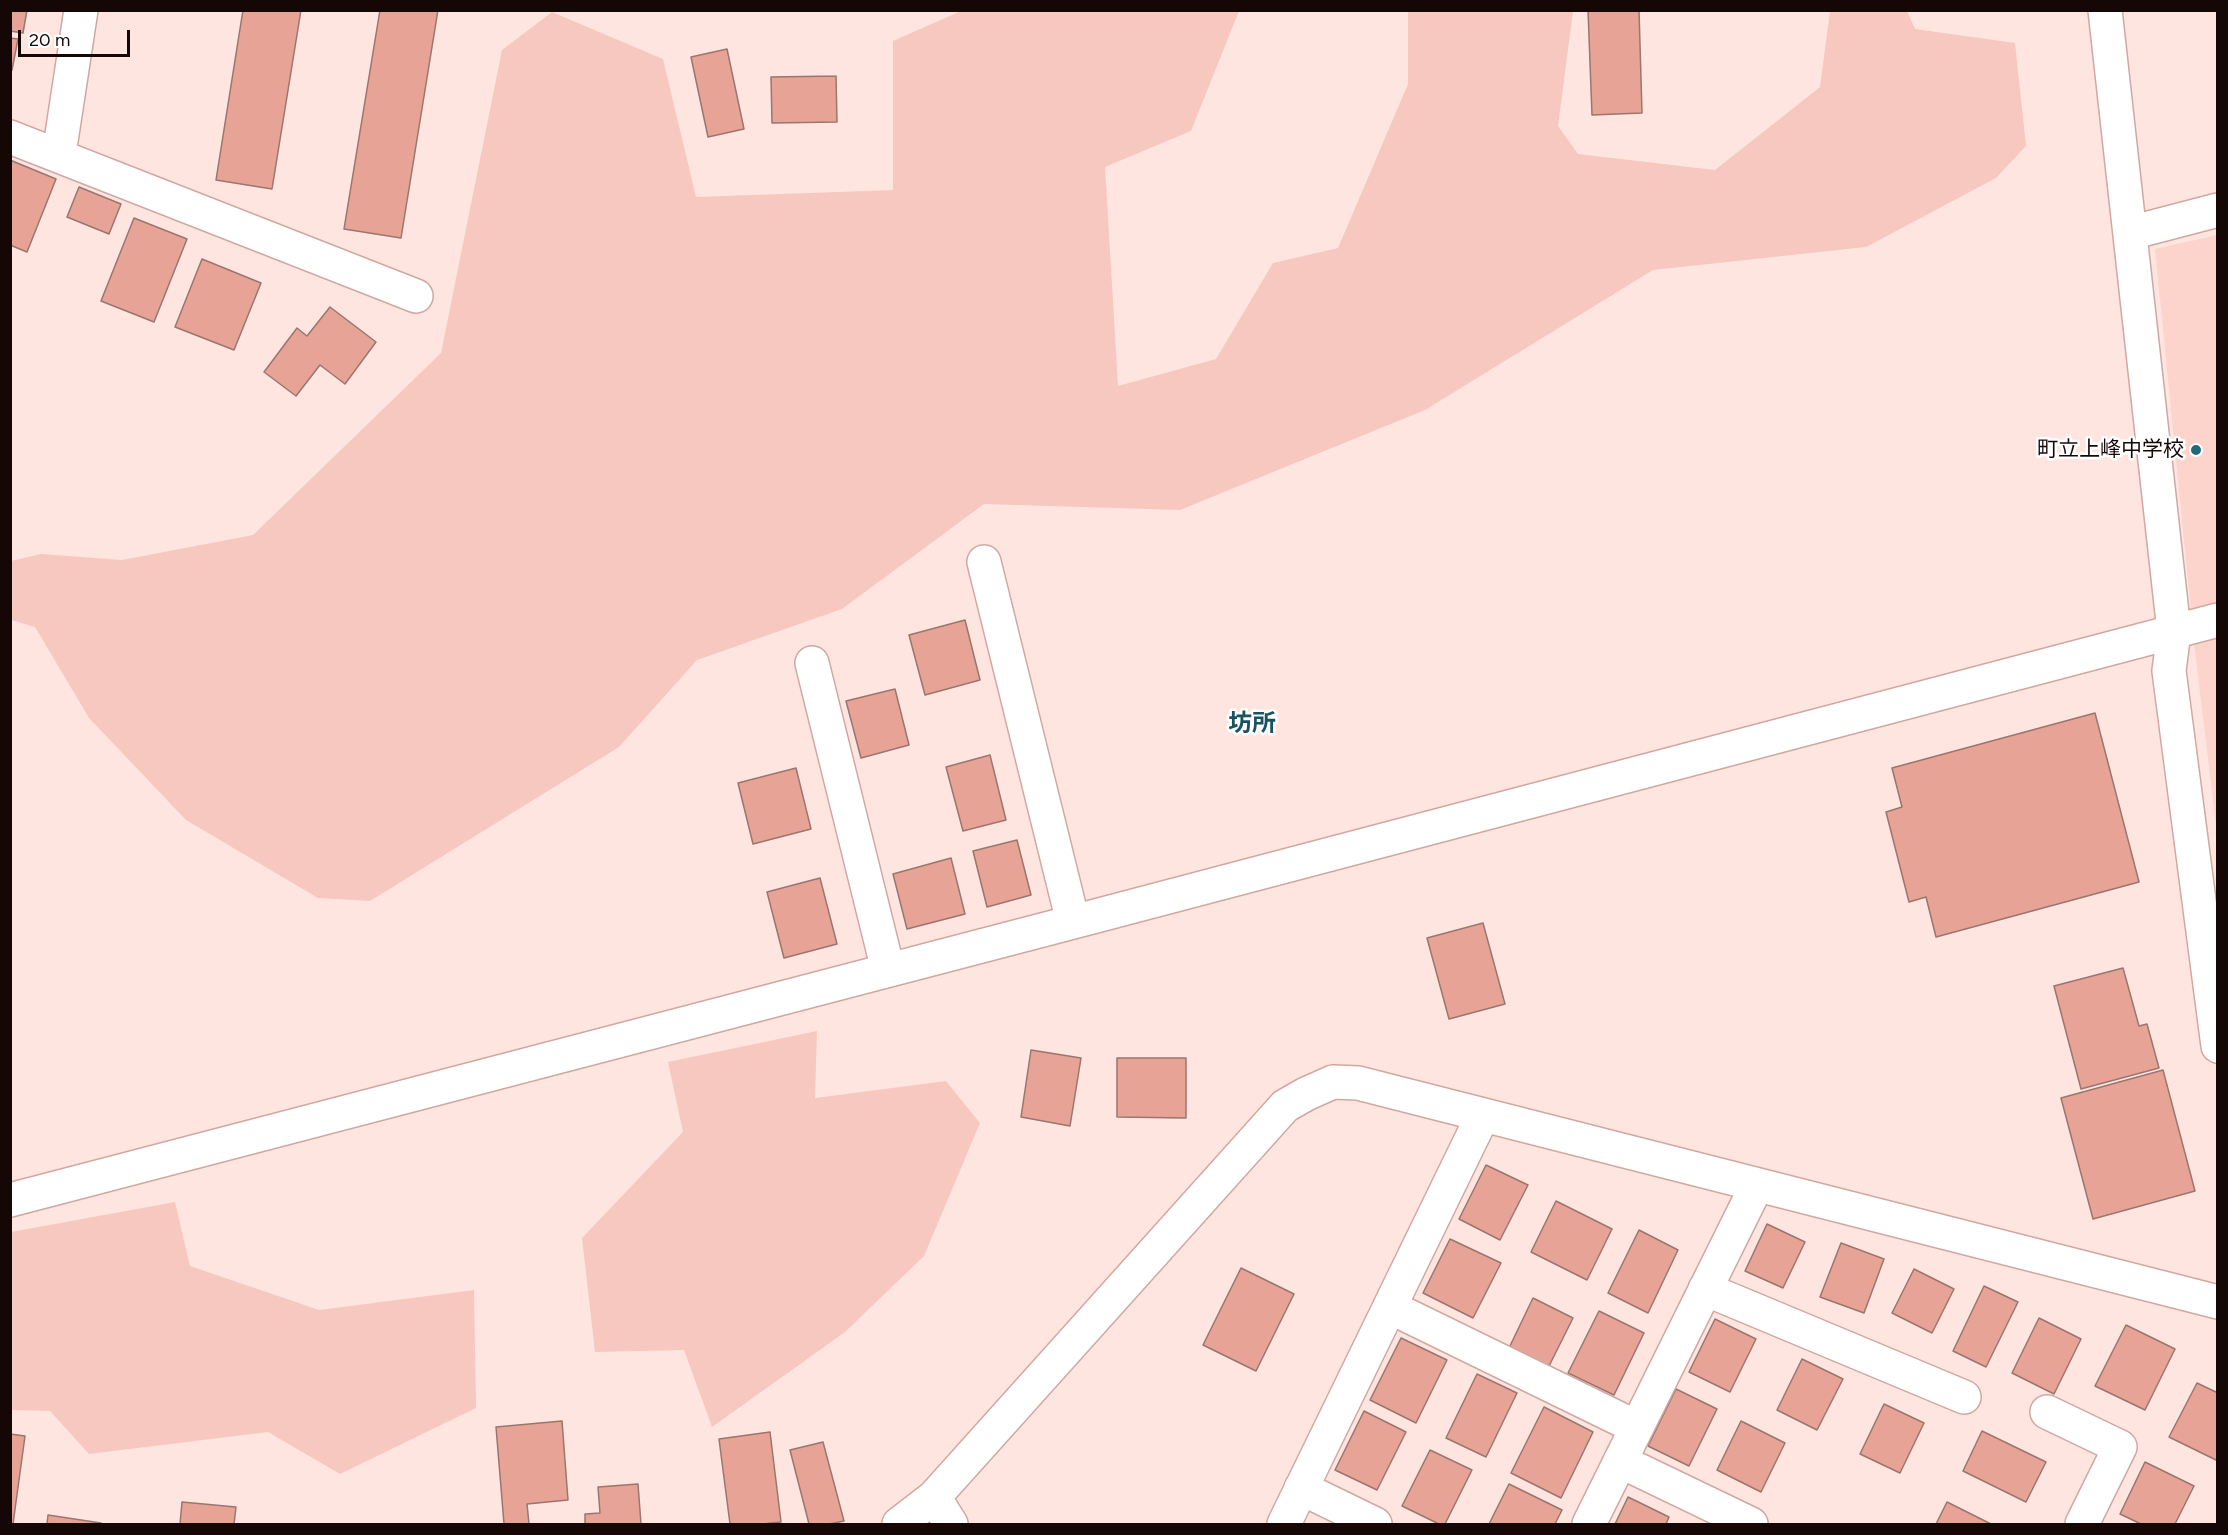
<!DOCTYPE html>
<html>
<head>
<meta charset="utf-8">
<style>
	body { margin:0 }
	#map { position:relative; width:2228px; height:1535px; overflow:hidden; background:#ffe5e0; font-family:Figtree,sans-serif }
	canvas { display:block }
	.frame { position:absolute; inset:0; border:12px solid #150706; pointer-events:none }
	.scale { position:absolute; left:18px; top:30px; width:112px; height:27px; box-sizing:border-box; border:3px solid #150706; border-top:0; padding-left:8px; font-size:18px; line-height:21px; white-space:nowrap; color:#150706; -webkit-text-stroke:4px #fff; paint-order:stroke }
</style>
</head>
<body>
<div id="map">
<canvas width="2228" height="1535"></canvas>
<div class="frame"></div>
<div class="scale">20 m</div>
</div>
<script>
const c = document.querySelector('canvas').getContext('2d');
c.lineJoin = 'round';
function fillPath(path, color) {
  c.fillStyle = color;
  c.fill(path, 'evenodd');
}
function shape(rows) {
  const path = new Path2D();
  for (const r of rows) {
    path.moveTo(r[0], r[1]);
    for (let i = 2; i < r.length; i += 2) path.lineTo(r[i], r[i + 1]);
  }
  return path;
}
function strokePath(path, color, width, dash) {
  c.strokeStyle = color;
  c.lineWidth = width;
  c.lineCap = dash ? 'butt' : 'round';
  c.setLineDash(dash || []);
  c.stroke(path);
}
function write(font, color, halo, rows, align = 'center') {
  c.font = font + ' Figtree,"Noto Sans JP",sans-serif';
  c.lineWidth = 5;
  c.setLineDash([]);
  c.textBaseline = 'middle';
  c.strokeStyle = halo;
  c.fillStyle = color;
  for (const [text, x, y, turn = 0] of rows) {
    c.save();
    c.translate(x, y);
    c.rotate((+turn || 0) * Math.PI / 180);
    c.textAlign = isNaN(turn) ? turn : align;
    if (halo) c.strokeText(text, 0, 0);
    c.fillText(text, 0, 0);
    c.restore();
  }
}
fillPath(shape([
	[2217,235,2217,834,2195,651,2155,249]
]), '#fdd4cc');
fillPath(shape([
	[961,11,1239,11,1191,131,1105,167,1118,386,1216,359,1273,263,1338,248,1408,84,1408,11,1573,11,1558,126,1578,154,1715,170,1820,87,1830,11,1907,11,1915,29,2015,43,2026,146,1996,178,1866,247,1653,270,1425,410,1180,510,984,504,842,609,697,660,619,747,370,901,318,898,186,820,89,718,35,627,11,620,11,561,41,554,122,560,253,535,441,353,502,50,552,12,663,59,696,197,893,190,893,41],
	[817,1031,815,1098,946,1081,980,1123,924,1256,845,1332,712,1427,684,1350,595,1352,582,1238,683,1132,668,1062],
	[175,1202,190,1266,319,1310,474,1290,476,1408,340,1474,268,1432,89,1454,50,1411,11,1410,11,1232]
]), '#f7c8bf');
const building = shape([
	[10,10,27,10,23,33,10,31,10,10],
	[243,10,301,10,272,189,216,180,243,10],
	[380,10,438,10,401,238,344,229,380,10],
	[1588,10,1639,10,1642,113,1592,115,1588,10],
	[10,38,18,39,12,70,10,70,10,38],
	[727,49,744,129,708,137,691,57,727,49],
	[836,76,837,122,772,123,771,77,836,76],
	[10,160,56,179,27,252,10,245,10,160],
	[79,187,121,204,109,234,67,217,79,187],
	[134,218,187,239,154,322,101,301,134,218],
	[202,259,261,283,234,350,175,327,202,259],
	[330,307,376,342,345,384,320,365,296,396,264,372,297,328,307,336,330,307],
	[965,620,980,680,925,695,909,635,965,620],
	[895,689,909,745,861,758,846,701,895,689],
	[2095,713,2139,882,1936,937,1926,897,1909,902,1886,812,1902,807,1892,768,2095,713],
	[990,755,1006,820,963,831,946,767,990,755],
	[796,768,811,829,753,844,738,783,796,768],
	[1017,840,1031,895,987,907,973,851,1017,840],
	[951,858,965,914,907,929,893,874,951,858],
	[820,878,837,944,784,958,767,892,820,878],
	[1483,923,1505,1004,1449,1019,1427,938,1483,923],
	[2123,968,2139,1026,2147,1024,2159,1068,2081,1089,2054,986,2123,968],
	[1031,1050,1081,1058,1070,1126,1021,1117,1031,1050],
	[1117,1058,1186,1058,1186,1118,1117,1117,1117,1058],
	[2163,1070,2195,1191,2093,1219,2061,1098,2163,1070],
	[1486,1165,1528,1185,1500,1240,1459,1219,1486,1165],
	[1556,1201,1612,1229,1587,1280,1531,1252,1556,1201],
	[1767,1224,1805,1242,1783,1288,1745,1271,1767,1224],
	[1639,1230,1678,1250,1648,1313,1608,1293,1639,1230],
	[1450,1239,1501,1263,1473,1318,1423,1293,1450,1239],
	[1841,1243,1884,1259,1864,1313,1820,1297,1841,1243],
	[1241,1268,1294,1294,1256,1371,1203,1345,1241,1268],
	[1914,1269,1954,1289,1932,1333,1892,1313,1914,1269],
	[1984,1286,2018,1302,1986,1367,1953,1351,1984,1286],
	[1533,1298,1573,1318,1548,1368,1509,1348,1533,1298],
	[1599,1311,1644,1333,1614,1395,1568,1373,1599,1311],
	[2039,1318,2081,1339,2054,1394,2012,1373,2039,1318],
	[1715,1319,1756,1339,1730,1392,1689,1372,1715,1319],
	[2126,1325,2175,1349,2145,1410,2095,1386,2126,1325],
	[1401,1338,1447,1360,1416,1423,1370,1400,1401,1338],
	[1802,1359,1843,1379,1817,1430,1777,1410,1802,1359],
	[1477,1374,1517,1393,1486,1457,1446,1438,1477,1374],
	[2197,1383,2218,1393,2218,1461,2169,1437,2197,1383],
	[1676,1389,1717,1409,1689,1466,1648,1446,1676,1389],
	[1884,1404,1924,1423,1900,1473,1860,1454,1884,1404],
	[1544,1407,1593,1432,1561,1498,1511,1473,1544,1407],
	[1364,1411,1406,1432,1377,1490,1335,1470,1364,1411],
	[562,1421,568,1500,527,1504,529,1524,504,1524,496,1427,562,1421],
	[1741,1421,1785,1443,1761,1492,1717,1470,1741,1421],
	[1982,1431,2046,1462,2026,1502,1963,1471,1982,1431],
	[770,1432,781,1522,762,1524,730,1524,719,1439,770,1432],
	[10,1434,25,1436,13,1524,10,1524,10,1434],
	[823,1442,844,1521,829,1524,809,1524,790,1450,823,1442],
	[1430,1450,1472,1470,1445,1524,1439,1524,1402,1506,1430,1450],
	[2145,1462,2194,1486,2175,1524,2141,1524,2120,1514,2145,1462],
	[638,1484,641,1524,585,1524,585,1514,600,1513,598,1487,638,1484],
	[1509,1484,1562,1510,1555,1524,1489,1524,1509,1484],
	[1628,1497,1669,1517,1666,1524,1615,1524,1628,1497],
	[182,1502,236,1507,234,1524,180,1524,182,1502],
	[1947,1502,1991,1524,1936,1524,1947,1502],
	[48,1515,101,1523,100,1524,47,1524,48,1515]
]);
fillPath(building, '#e8a397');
strokePath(building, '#9b756e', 1.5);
const street = shape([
	[2105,10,2174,631,2169,671,2218,1046],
	[10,137,416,296],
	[59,154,81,10],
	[2130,233,2218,210],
	[984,562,1073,922],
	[812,663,888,970],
	[10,1200,1073,922,2218,620],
	[1705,1289,1964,1397],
	[1390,1307,1636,1427],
	[2047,1412,2120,1447,2082,1524],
	[1620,1461,1751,1524],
	[1301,1488,1375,1524],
	[934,1497,951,1524],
	[899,1524,934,1497,1285,1106,1306,1094,1333,1082,1358,1083,2218,1302],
	[1284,1524,1482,1117],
	[1589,1524,1757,1185]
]);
strokePath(street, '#d1a8a1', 36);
strokePath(street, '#fff', 33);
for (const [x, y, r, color] of [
	[2196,450,6,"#226878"]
]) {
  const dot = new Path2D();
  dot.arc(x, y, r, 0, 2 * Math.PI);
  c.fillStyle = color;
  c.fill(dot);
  strokePath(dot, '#fff', 2);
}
write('21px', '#150706', '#fff', [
	["町立上峰中学校",2184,450]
], 'right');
write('bold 24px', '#1b525f', '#fff', [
	["坊所",1252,724]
]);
</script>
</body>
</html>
